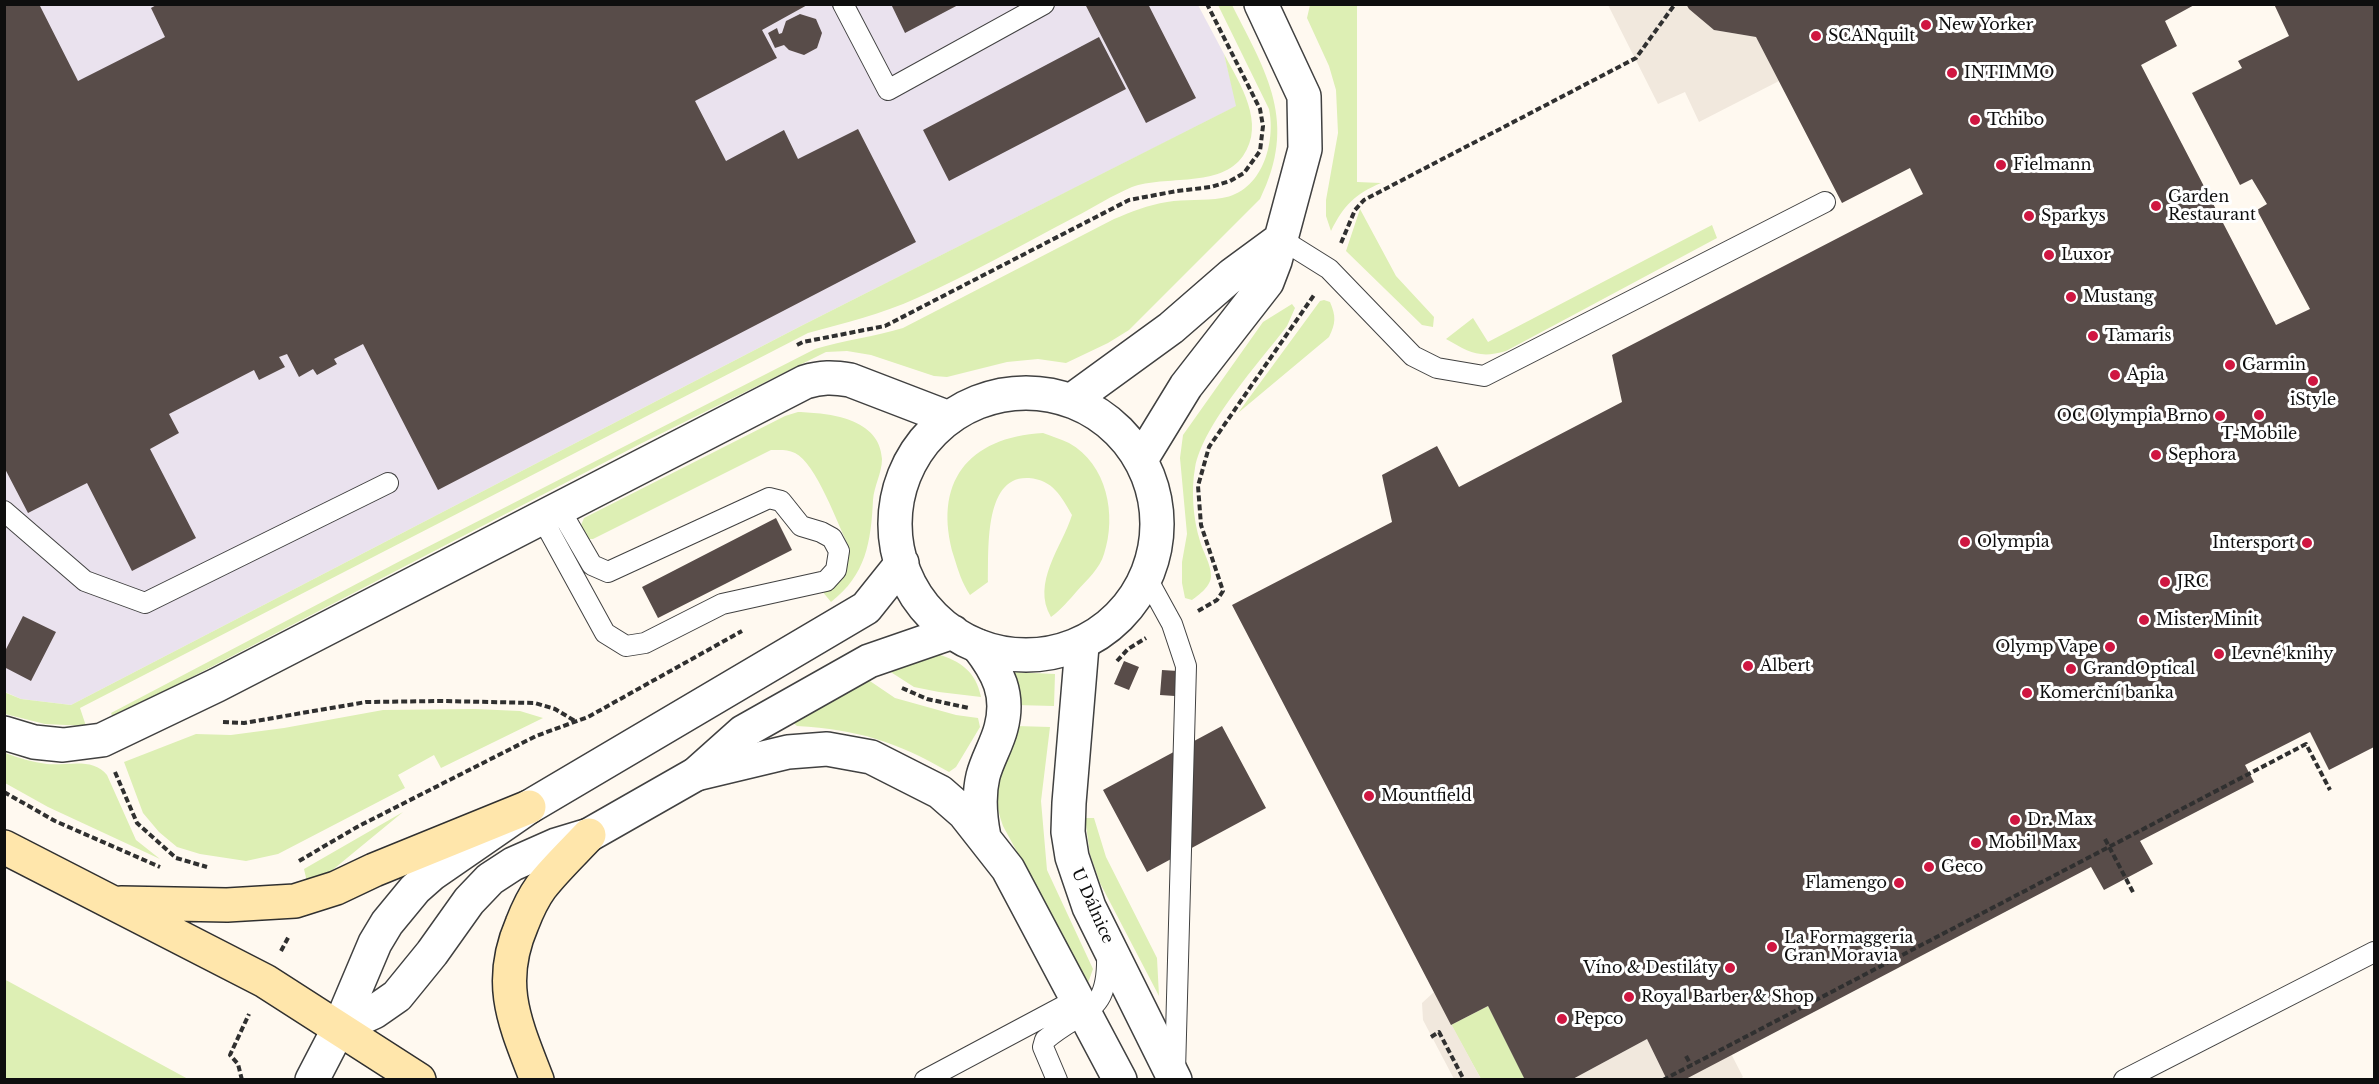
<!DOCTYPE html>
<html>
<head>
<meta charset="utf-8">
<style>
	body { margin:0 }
	#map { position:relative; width:2379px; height:1084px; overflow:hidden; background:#fff9f0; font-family:"Libre Baskerville",serif }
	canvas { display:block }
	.frame { position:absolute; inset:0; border:6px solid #0e0e0e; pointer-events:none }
</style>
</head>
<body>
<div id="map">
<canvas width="2379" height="1084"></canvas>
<div class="frame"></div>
</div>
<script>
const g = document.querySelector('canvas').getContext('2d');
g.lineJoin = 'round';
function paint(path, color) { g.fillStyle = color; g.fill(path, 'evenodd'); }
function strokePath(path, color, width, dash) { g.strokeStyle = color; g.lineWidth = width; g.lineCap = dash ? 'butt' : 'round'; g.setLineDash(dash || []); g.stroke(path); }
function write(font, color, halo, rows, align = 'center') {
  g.font = font + ' "Libre Baskerville",serif'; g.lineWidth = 6; g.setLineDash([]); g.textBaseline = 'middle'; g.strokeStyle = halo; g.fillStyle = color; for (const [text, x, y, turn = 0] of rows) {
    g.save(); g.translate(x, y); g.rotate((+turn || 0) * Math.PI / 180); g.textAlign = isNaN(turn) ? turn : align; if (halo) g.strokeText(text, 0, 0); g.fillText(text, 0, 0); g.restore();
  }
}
paint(new Path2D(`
	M4 5H1198L1224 54 1237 106 799 327 71 705 21 699 5 692Z`), '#eae2ee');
paint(new Path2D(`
	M1218 5H1232C1267 74 1298 122 1260 199L1129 330 1108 343 1066 363 1038 359 1007 362 947 377 934 376 871 355 847 351 826 352 640 444 113 718 111 713 402 560 815 349C844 340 874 337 903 328L1114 219C1131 212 1148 205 1167 202 1185 199 1204 201 1222 198 1262 192 1276 143 1269 109Z
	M1310 5H1357V182L1381 183C1355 194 1344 205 1331 231L1326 216V200L1338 133 1336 90 1329 66 1307 18Z
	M1224 54C1240 84 1266 123 1243 156 1221 188 1165 175 1132 187 1113 195 1094 207 1075 217 1023 244 971 274 917 298 882 314 845 323 808 333L80 708 86 726 45 724 5 714 4 692 21 699 71 705 799 327 1236 106Z
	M1360 209 1396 276 1434 317 1433 327 1422 325 1346 251Z
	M1712 225 1717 238 1506 351C1479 359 1469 352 1446 339L1473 318 1488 342Z
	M1324 300 1330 302C1336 316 1336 323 1329 337L1238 413 1320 301Z
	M1292 304 1295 308 1287 326C1259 363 1203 424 1195 468 1191 490 1193 519 1200 541 1203 552 1211 564 1211 576 1211 586 1199 595 1192 600L1185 598 1182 583V562L1187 534 1180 458 1183 435 1263 322Z
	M798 412C829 413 880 418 882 459 882 473 874 486 873 500 871 542 866 575 831 602L822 591C841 577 849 573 849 547 838 525 816 463 795 453 787 449 779 450 771 450L593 539H587L579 530 584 518 785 416Z
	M1043 433C1051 436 1061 439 1069 443 1107 464 1117 515 1104 554 1100 568 1087 580 1077 591 1069 600 1061 610 1051 617 1031 583 1062 547 1072 515 1061 496 1053 480 1029 478 983 475 989 552 988 582L970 595C962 583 958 570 954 557 932 483 968 437 1043 433Z
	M937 654C960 661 976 671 981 697L939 692 914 687 886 669Z
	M1012 672 1055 674 1054 706 1015 705Z
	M864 677 895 698 956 715 978 718 980 727 956 767 949 772C895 741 859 730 797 726L791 721Z
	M475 709 520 711 543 718 441 768 434 755 398 775 405 788 278 854 246 861 200 854 177 847 159 832 143 813 124 762 196 734 231 735 284 728 383 710Z
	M1016 726 1050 727 1041 801 1047 870 1093 969 1088 983 1003 826C988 783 1001 765 1016 726Z
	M5 753C18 758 33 762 47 764 67 766 93 757 107 775L136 840 160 859 48 807 5 783Z
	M403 812 330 872 307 882 304 869Z
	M1085 818H1094L1106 857 1157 958 1159 996 1100 883 1090 854Z
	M4 979 188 1079H5Z
	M1488 1006 1525 1079H1481L1451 1025Z`), '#ddefb4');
paint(new Path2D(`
	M1608 5H1686L1714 30 1756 37 1779 81 1699 122 1685 92 1658 104Z
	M1434 992 1481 1079H1454L1423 1020 1422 1003Z
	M1723 1038 1743 1077 1739 1080H1571L1647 1039 1662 1069Z`), '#f1e8dd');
paint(new Path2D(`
	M4 4H39L78 81 165 37 151 8 158 4H809L762 30 777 58 695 101 726 161 784 130 798 159 858 129 916 242 438 490 363 344 334 359 337 364 317 375 313 369 299 377 287 354 279 357 285 367 259 380 254 370 169 414 179 433 150 449 196 538 132 571 87 483 28 513 4 467Z
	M891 4H960L905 33Z
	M1085 4H1148L1196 98 1146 123Z
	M1686 4H2196L2165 21 2177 46 2141 65 2276 325 2310 309 2257 210 2267 204 2252 179 2240 185 2192 93 2242 68 2238 61 2289 36 2274 4H2374V747L2329 770 2310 732 2245 765 2254 782 2140 841 2153 864 2104 890 2091 867 1684 1080H1667L1647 1039 1571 1080H1525L1488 1006 1451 1025 1232 605 1392 522 1382 475 1437 446 1459 487 1622 402 1612 355 1923 194 1910 168 1842 203 1756 37 1714 30 1689 9Z
	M800 14 816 19 822 33 817 48 804 55 789 50 784 45 775 48 768 33 777 28 779 34 782 33 786 21Z
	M1099 37 1126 89 949 181 923 130Z
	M776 518 792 550 658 618 642 587Z
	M23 616 56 632 31 681 4 667V653Z
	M1124 661 1139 667 1129 690 1114 684Z
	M1162 670 1178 671 1175 696 1160 695Z
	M1222 726 1266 808 1147 872 1103 790Z`), '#584c49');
const service = new Path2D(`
	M843 4 888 90 1044 4
	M1281 239 1329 269 1413 356 1437 368 1484 376 1825 202
	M4 511 85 581 145 603 388 483
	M542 518 605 633 626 646 645 643 722 604 826 581 836 570 839 551 832 538 821 532 801 526 781 501 769 498 608 572 592 565 559 508
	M1144 573 1172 624 1186 666 1175 1071
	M925 1080 1077 999
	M1057 1080 1043 1047 1045 1040C1084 1007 1109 1016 1107 953
	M2124 1080 2374 952`);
const minor = new Path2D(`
	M1072 400 1171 328 1232 275 1281 239
	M1142 458 1186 386 1267 282 1275 261 1305 149 1304 96 1261 4
	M978 646C998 672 1010 694 1001 728 997 744 987 760 983 776 978 797 980 817 984 837
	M1082 646 1069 803 1068 832 1072 857 1089 907 1175 1080
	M696 774 788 752 827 749 871 757 940 792 964 813 1008 869 1120 1080
	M312 1080 339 1028`);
const tertiary = new Path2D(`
	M895 524a131 131 0 1 1 262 0a131 131 0 1 1-262 0Z
	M4 733 34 742 63 745 102 740 217 685 805 382C821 377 833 377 850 380L949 418
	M339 1028 375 943 387 923 415 889 432 874 529 807 866 608 902 563
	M339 1028 374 1012 397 996 432 953 469 901 490 879 513 864 556 845 589 835 696 774 743 732 869 661 953 632`);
const secondary = new Path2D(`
	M4 847 265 981 419 1080
	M121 903 227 905 295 901 336 888 374 870 529 807
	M537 1080C515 1023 496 984 522 924 527 911 533 898 541 887 555 869 573 852 589 835`);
strokePath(service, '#414141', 22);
strokePath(minor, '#414141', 36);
strokePath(tertiary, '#414141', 36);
strokePath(secondary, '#303030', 36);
strokePath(new Path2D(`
	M1341 243 1355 210 1364 200 1636 58 1675 4
	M797 345 803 342 885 326 1129 200 1177 191 1211 187 1230 181 1244 173 1260 151 1263 126 1260 109 1207 4
	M1198 611 1217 600 1223 591 1201 525 1198 486 1209 447 1314 295
	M1117 661 1128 649 1146 638
	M902 688 927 699 969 708
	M223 722 244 723 366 702 443 701 535 703 555 709 575 721
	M115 772 137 823 176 858 207 867
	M4 792 55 821 160 867
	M2105 839 2134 894
	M299 861 357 827 536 736 588 717 742 631
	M281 951 289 936
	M1431 1037 1439 1032 1464 1080
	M1686 1056 1691 1065
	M242 1080 238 1064 230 1055 249 1014
	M1663 1080 2306 744 2330 790`), '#303030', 4, [6, 3]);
strokePath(service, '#fff', 20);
strokePath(minor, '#fff', 33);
strokePath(tertiary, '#fff', 33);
strokePath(secondary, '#ffe6ab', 33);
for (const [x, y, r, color] of [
	[1926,25,6,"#cf1641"],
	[1816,36,6,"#cf1641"],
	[1952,73,6,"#cf1641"],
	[1975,120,6,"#cf1641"],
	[2001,165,6,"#cf1641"],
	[2156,206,6,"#cf1641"],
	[2029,216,6,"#cf1641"],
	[2049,255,6,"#cf1641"],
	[2071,297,6,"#cf1641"],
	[2093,336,6,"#cf1641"],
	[2230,365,6,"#cf1641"],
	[2115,375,6,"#cf1641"],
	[2313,381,6,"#cf1641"],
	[2259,415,6,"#cf1641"],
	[2220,416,6,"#cf1641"],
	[2156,455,6,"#cf1641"],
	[1965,542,6,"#cf1641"],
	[2307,543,6,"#cf1641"],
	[2165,582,6,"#cf1641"],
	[2144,620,6,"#cf1641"],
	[2110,647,6,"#cf1641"],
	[2219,654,6,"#cf1641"],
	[1748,666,6,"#cf1641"],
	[2071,669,6,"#cf1641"],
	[2027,693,6,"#cf1641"],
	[1369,796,6,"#cf1641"],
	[2015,820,6,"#cf1641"],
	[1976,843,6,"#cf1641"],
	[1929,867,6,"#cf1641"],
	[1899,883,6,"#cf1641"],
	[1772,947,6,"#cf1641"],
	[1730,968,6,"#cf1641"],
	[1629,997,6,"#cf1641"],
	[1562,1019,6,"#cf1641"]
]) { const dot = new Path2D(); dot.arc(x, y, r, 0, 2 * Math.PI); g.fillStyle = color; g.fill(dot); strokePath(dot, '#fff', 2); }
write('16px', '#0e0e0e', '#fff', [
	["New Yorker",1938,25],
	["SCANquilt",1828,36],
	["INTIMMO",1964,73],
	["Tchibo",1987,120],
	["Fielmann",2013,165],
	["Garden",2168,197],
	["Restaurant",2168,215],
	["Sparkys",2041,216],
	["Luxor",2061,255],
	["Mustang",2083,297],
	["Tamaris",2105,336],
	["Garmin",2242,365],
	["Apia",2127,375],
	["iStyle",2313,400,"center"],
	["OC Olympia Brno",2208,416,"right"],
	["T-Mobile",2259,434,"center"],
	["Sephora",2168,455],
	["Olympia",1977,542],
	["Intersport",2295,543,"right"],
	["JRC",2177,582],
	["Mister Minit",2156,620],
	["Olymp Vape",2098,647,"right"],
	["Levné knihy",2231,654],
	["Albert",1760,666],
	["GrandOptical",2083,669],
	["Komerční banka",2039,693],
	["Mountfield",1381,796],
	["Dr. Max",2027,820],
	["Mobil Max",1988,843],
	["Geco",1941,867],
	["Flamengo",1887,883,"right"],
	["La Formaggeria",1784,938],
	["Gran Moravia",1784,956],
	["Víno & Destiláty",1718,968,"right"],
	["Royal Barber & Shop",1641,997],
	["Pepco",1574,1019]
], 'left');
write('16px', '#0e0e0e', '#fff', [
	["U Dálnice",1092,906,66]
]);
</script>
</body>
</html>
